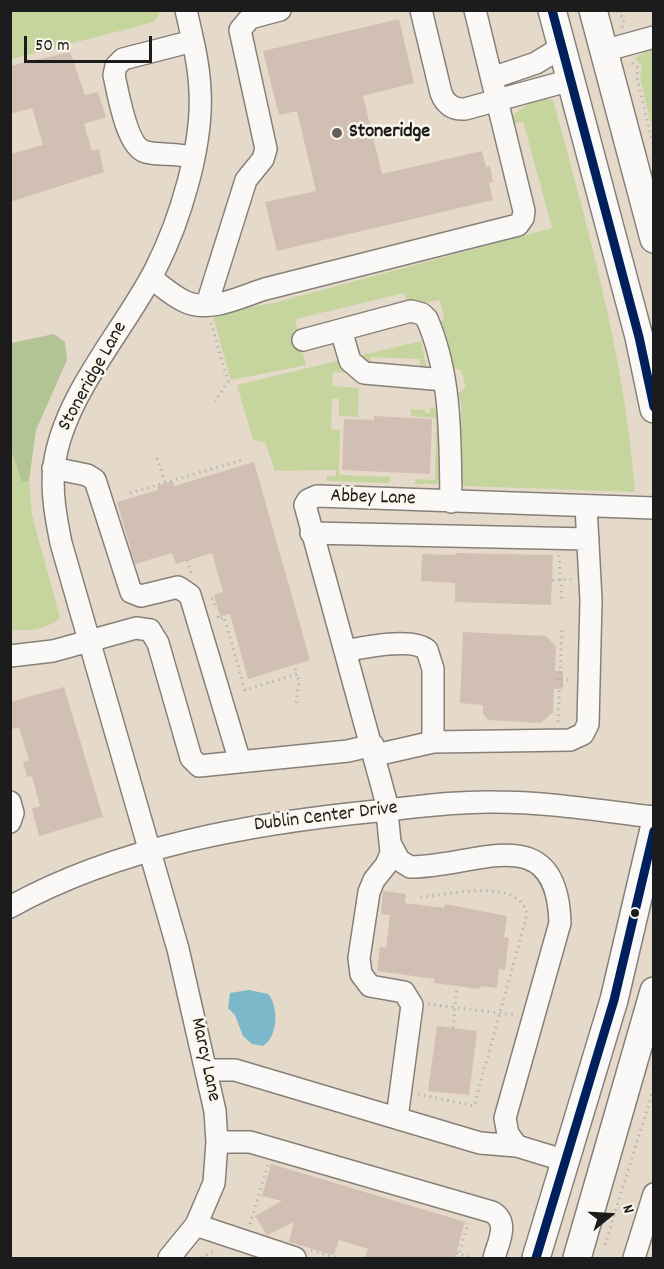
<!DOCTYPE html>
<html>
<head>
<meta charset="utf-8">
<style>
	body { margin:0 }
	#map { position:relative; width:664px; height:1269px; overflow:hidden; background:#e5d9c9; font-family:Dekko,sans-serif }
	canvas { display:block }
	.frame { position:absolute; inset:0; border:12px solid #1c1c1c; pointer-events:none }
	.north { position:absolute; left:580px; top:1185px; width:60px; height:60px; -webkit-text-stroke:4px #fbf7ec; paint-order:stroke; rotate:72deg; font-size:16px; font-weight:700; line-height:24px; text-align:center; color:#1c1c1c }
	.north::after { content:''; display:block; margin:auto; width:21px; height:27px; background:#1c1c1c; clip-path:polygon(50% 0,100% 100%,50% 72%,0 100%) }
	.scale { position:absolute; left:24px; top:36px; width:128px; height:27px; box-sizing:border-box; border:3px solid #1c1c1c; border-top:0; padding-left:8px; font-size:18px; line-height:21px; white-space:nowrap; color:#1c1c1c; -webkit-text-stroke:4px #fbf7ec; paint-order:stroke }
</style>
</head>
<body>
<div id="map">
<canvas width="664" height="1269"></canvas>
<div class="frame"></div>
<div class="north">N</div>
<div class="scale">50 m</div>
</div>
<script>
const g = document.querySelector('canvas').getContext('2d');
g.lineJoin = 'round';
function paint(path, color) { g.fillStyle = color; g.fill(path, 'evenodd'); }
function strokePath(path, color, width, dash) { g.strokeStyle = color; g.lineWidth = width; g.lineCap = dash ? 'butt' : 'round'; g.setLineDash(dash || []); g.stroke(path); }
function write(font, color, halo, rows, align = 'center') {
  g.font = font + ' Dekko,sans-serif'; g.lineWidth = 5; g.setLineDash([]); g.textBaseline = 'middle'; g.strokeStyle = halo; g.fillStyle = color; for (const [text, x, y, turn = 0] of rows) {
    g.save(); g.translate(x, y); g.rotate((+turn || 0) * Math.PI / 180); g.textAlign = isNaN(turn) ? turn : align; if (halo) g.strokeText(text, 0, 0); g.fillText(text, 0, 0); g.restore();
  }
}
paint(new Path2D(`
	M11 10H158L159 15 154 22 11 59Z
	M653 47V132L640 78 642 66 635 58Z
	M543 98 553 100C588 229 625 358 635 492L464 486C456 472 463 420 461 400H457L458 394 466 387 461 370 452 368 439 325 444 317 440 300 408 306 404 293 296 319 299 351 303 353 306 365 231 380 212 313 274 303 552 228 523 121 510 125 511 117 533 100Z
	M421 341 427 371H420V359L371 357 370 367 358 356Z
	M341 360 345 373 333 372 332 386 359 388 358 417 339 416V399H332L331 429 340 430 339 475 390 477 389 483 327 481V476H336V470L275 471 265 442 253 440 237 385Z
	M440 407 439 478 437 484H415V479L435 480 436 418 411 416V409L425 410V413H430V408Z
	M11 450 22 482 29 481 32 515 60 618C46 630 28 631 11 630Z`), '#c6d49d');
paint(new Path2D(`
	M54 334 65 342 67 360 36 430 29 481 22 482 11 450V343Z`), '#b2c494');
paint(new Path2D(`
	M249 990 268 994C279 1006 278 1037 263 1046L252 1044 243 1036 235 1015 228 1008 230 993Z`), '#7bb8ca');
paint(new Path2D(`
	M399 19 414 83 363 96 382 174 482 151 486 167 490 166 493 182 489 183 493 200 277 251 265 202 316 191 297 111 279 115 263 51Z
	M70 52 85 95 98 92 106 117 84 124 92 151 99 149 104 172 10 202V154L43 145 32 108 10 114V66Z
	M374 416 432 419 430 474 342 470 344 419 374 420Z
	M254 462 310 660 248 679 230 614 220 616 214 595 223 592 212 553 176 564 172 553 135 564 117 502 158 490 157 486 173 481 174 486Z
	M456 553 553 555 551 605 455 602V583L421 581 422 554 456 555Z
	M463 632 546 636 556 647 555 671H563V689H554L553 712 541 723 488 720 483 714V705L460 703Z
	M64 687 103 817 39 836 32 809 40 806 32 776 27 777 23 762 29 760 19 727 10 730V702Z
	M383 891 406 894 405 903 444 908 445 904 507 916 504 937 509 938 505 970 499 969 497 988 480 986 479 989 434 983 435 979 377 971 380 947 386 948 390 915 381 914Z
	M437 1026 477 1031 469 1095 428 1091Z
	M271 1164 465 1222 455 1258H365L368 1249 339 1240 334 1255 289 1242 294 1222 267 1235 255 1216 282 1201 262 1196Z`), '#d2bfb4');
const minor = new Path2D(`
	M421 10 441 93C445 104 453 110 465 109L571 80
	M603 51 654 37
	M492 78 536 63 562 47
	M193 158C177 152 162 156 146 152 127 148 118 93 114 75L116 66 123 59 193 41
	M151 278C162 286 174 297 186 302 211 313 242 296 265 289L518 225 523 218 524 211 475 10
	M207 304 246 180 263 159 266 149 240 30 250 18 280 10
	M341 330 350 361 364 373 444 380
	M303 340 411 311 422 314 427 319C452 377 450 440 451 502
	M53 468 87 475 95 480 131 592 141 596 178 587 190 595 240 762
	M311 533 588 539
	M346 651C364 647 413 637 427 650L433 669V742
	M10 656 53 651 136 628 150 630 158 643 191 758 199 766 348 751 373 745
	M376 755 433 742 570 740 583 734 588 724 591 600 586 506
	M10 802 13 813 10 822
	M391 845 399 860 410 867C474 868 557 816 560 923L505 1118 508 1134 517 1146
	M10 907C120 846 254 823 377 811 416 807 456 801 495 802 548 802 601 811 654 817
	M206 1070H235L480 1143 517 1146 566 1161
	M397 1118 412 1005 404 992 370 986 361 974 359 958 369 892 374 880 386 865 391 853 386 801 305 505 308 500 317 496 654 508
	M217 1142H250L492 1212C510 1222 498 1243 494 1258
	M196 1225 295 1258
	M169 1258 196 1225 214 1183 217 1142 215 1111 178 949 61 543C56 518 51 492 54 466 63 396 123 332 155 270 180 221 203 146 200 91 199 63 192 37 186 10
	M634 1258 654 1194`);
const major = new Path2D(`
	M552 10 639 337 654 409
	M593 10 654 239
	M536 1258 614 1000 654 829
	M577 1258 654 991`);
strokePath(minor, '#868079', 24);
strokePath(major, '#868079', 30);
strokePath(new Path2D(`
	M617 11 624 19 622 28
	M632 63 638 68 637 78 653 144
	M211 323 228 381 215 402
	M157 458 165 482
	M130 493 242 460
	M559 555 562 602
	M187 560 191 573
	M552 580 571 579
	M212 598 216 609
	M218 616V619L224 617 245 690 297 674 294 665
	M555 679 571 680
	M296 703 299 683 297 674
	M558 722 562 628
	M428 1004 514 1015
	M453 1028 457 986
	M418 1094 474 1106 527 915C520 876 449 895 420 897
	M250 1224 268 1164
	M605 1245 654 1087
	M311 1250 338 1258
	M456 1253 473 1258
	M201 1258 213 1251
	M458 1258 468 1223`), '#b8b6b3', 3, [1.5, 4.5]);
strokePath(minor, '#fbf9f7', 21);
strokePath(major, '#fbf9f7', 27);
strokePath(new Path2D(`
	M552 10 639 337 654 407
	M536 1258 614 1000 654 831`), '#00205b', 9);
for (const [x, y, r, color] of [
	[337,133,6,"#625e59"],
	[635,913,5,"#1c1c1c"]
]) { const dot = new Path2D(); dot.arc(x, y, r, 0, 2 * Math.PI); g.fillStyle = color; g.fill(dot); strokePath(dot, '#fbf7ec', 2); }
write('bold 20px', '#1c1c1c', '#fbf7ec', [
	["Stoneridge",349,133]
], 'left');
write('20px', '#1c1c1c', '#fbf7ec', [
	["Stoneridge Lane",94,377,-61],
	["Abbey Lane",373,499,2],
	["Dublin Center Drive",326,818,-7],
	["Marcy Lane",204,1060,78]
]);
</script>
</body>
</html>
